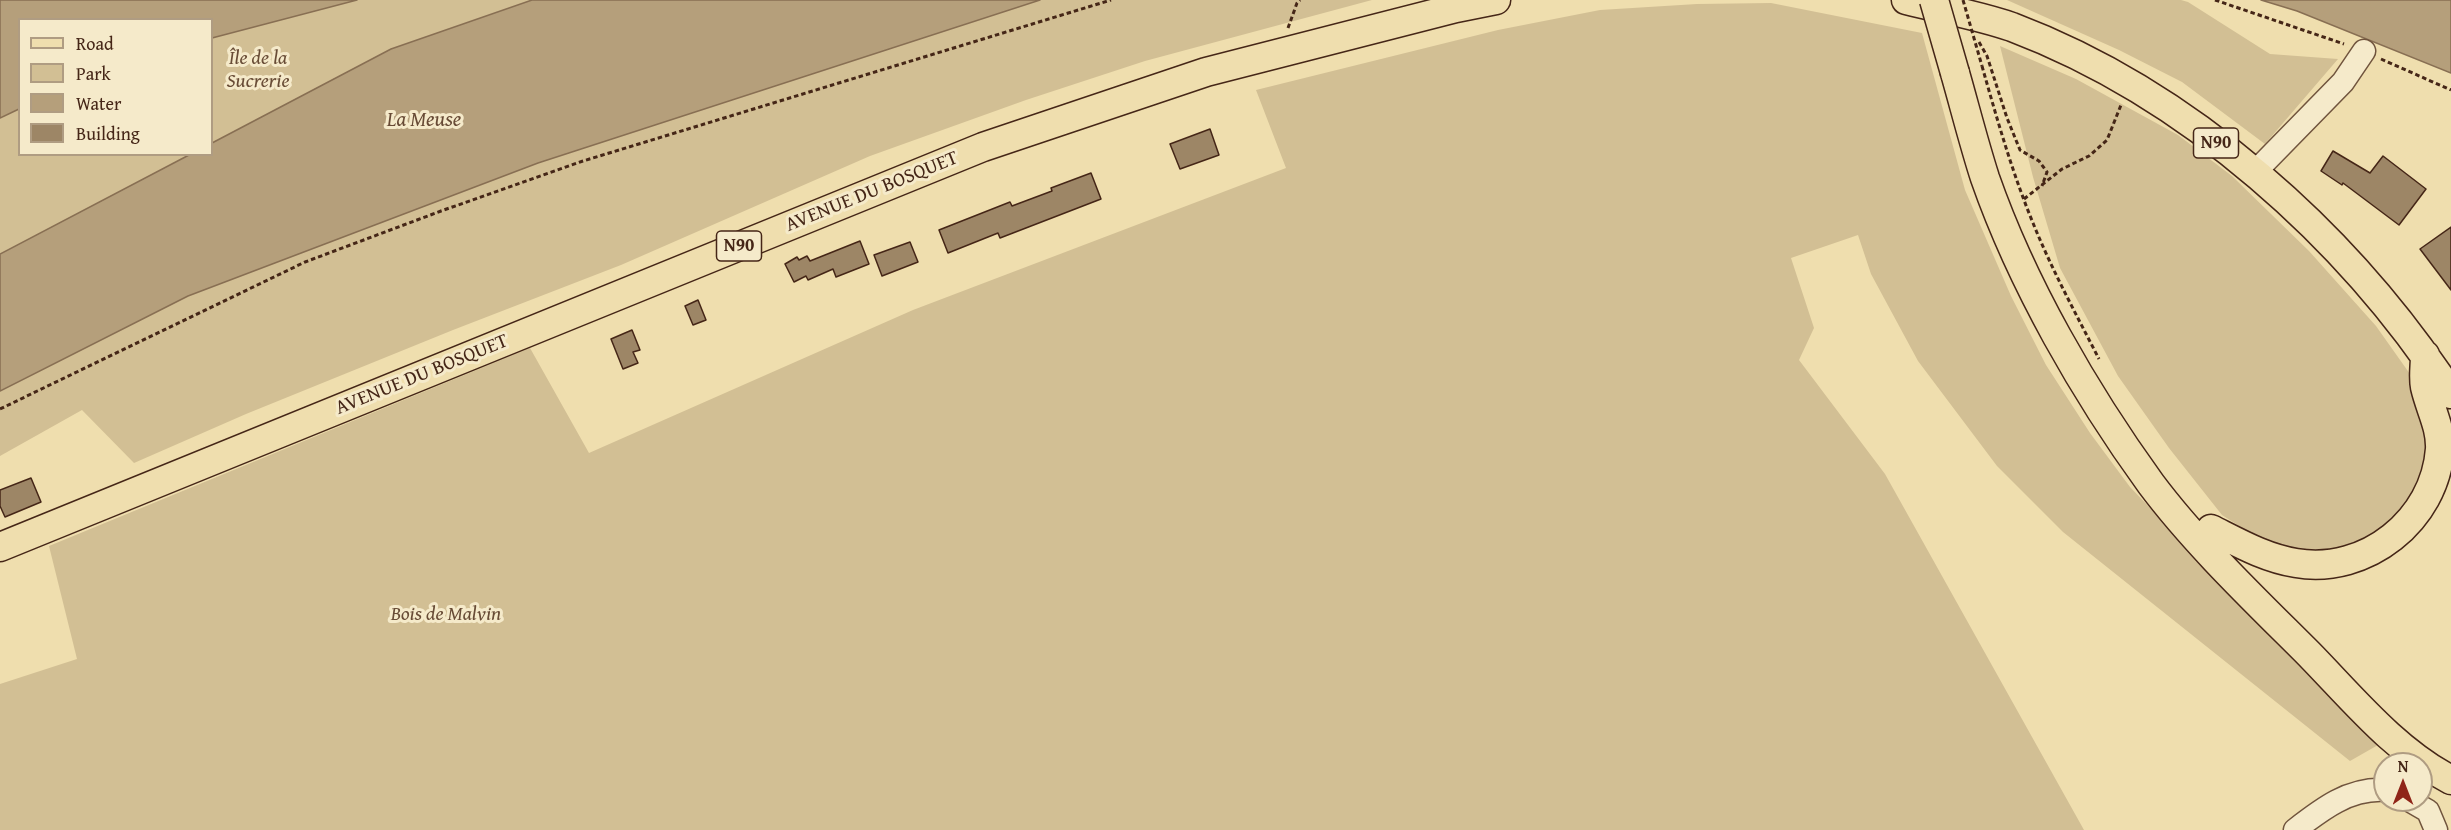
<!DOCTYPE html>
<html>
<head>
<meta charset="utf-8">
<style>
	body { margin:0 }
	#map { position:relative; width:2451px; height:830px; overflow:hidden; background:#efdeae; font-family:"Gentium Book Plus",serif }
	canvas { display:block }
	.legend { position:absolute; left:18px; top:18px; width:195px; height:138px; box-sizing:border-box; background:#f5eaca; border:2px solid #af9c82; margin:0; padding:8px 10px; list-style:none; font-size:18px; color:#452617 }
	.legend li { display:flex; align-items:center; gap:12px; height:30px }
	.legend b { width:30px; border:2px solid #af9c82 }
	.north { position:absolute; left:2373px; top:752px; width:60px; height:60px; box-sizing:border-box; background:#f5eaca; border:2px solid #af9c82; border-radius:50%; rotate:0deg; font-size:16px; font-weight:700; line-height:24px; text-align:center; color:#452617 }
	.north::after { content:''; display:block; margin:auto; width:21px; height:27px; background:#8f2418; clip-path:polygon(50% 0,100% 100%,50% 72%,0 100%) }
</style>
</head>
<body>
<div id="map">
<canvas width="2451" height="830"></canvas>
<ul class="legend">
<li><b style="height:8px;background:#efdeae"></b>Road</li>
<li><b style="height:16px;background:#d2bf94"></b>Park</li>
<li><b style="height:16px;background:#b59f7b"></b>Water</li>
<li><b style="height:16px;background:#9d8666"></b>Building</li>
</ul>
<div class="north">N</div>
</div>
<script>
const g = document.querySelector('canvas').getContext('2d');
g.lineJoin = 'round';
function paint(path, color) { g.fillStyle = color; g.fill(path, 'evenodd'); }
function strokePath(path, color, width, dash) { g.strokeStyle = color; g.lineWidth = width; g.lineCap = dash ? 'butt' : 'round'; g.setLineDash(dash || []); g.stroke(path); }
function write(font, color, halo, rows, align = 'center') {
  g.font = font + ' "Gentium Book Plus",serif'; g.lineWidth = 6; g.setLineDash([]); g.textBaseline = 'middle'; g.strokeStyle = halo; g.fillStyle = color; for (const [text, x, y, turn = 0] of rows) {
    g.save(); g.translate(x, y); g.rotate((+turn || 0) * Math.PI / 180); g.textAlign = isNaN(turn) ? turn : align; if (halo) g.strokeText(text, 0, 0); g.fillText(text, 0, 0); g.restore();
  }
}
paint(new Path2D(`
	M357 0H532L391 49 212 143V38Z
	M1036 0H1372L1145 61 1026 100 870 156 621 265 453 330 246 414 134 463 82 410 0 456V391L188 296 538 163Z
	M2007 0H2181L2188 2 2270 54 2338 59 2265 144 2182 82 2119 50Z
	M1771 3 1922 33 1965 190 2011 296 2046 365 2090 433 2130 487 2378 745 2350 761 2063 532 1997 466 1918 361 1871 274 1858 235 1791 258 1814 328 1799 360 1885 474 2084 830H0V684L77 659 49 546 530 348 589 453 913 310 1286 168 1256 90 1498 30 1600 10 1697 4Z
	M2000 46 2076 79 2178 135 2232 176 2309 251 2376 326 2422 391 2429 474 2408 508 2376 539 2342 552 2304 555 2266 543 2222 515 2169 448 2118 376 2060 268 2033 177Z
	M19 109 20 154 189 155 0 254V118Z`), '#d2bf94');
const water = new Path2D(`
	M0 0H357L212 38V20H20L19 109 0 118Z
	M532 0H1040L538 163 188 296 0 391V254L189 155 212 154V143L391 49Z
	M2261 0H2451V73L2297 11Z`);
paint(water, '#b59f7b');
strokePath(water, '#886f53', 1.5);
const building = new Path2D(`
	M1210 129 1219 155 1180 169 1170 144Z
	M2333 151 2370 173 2383 156 2426 189 2399 225 2343 183 2342 185 2321 171Z
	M1091 173 1101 199 1000 238 998 233 948 253 939 230 1010 202 1012 206 1052 191 1051 188Z
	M2451 227V290L2420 249Z
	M860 241 869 264 836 277 833 269 808 280 806 276 794 282 785 264 797 257 799 260 807 256 810 261Z
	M910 242 918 262 882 276 874 255Z
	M698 300 706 320 693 325 685 306Z
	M632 330 640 350 633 352 638 363 623 369 611 339Z
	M31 478 41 502 5 517 0 506V490Z`);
paint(building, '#9d8666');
strokePath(building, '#452617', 1.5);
const minor = new Path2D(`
	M2255 172 2343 82 2364 51
	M2409 800 2428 811 2436 830
	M2295 830C2322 809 2349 788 2385 790`);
const major = new Path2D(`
	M1906 0C1941 9 1978 15 2012 27 2189 94 2348 236 2451 394
	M1955 73C1965 108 1974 144 1985 178 2022 284 2085 393 2151 484 2196 544 2256 601 2309 654 2352 698 2395 751 2451 780
	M2211 529C2239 543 2265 558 2296 563 2366 575 2435 520 2440 449 2441 427 2430 409 2425 387 2423 377 2425 366 2425 355
	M0 547 983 147 1206 72 1456 8 1496 0`);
strokePath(minor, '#70543d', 25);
strokePath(major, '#452617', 31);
strokePath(new Path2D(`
	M2215 0 2344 44
	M1288 28 1297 3 1300 0
	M1979 42 1987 56 2007 118 2020 150 2039 161 2047 172 2042 186
	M2381 59 2451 90
	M1982 66C1997 119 2012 172 2033 223 2052 270 2076 314 2099 359
	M2024 199 2062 169 2089 156 2107 140 2121 105
	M0 409 305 262 441 211 583 161 1111 0`), '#452617', 3, [4.5, 3]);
strokePath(minor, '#f5eaca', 22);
strokePath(major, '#efdeae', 28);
const majorBridge = new Path2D(`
	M1934 0 1955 73`);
strokePath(majorBridge, '#452617', 31, []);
strokePath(new Path2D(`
	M1963 0 1982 66`), '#452617', 3, [4.5, 3]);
strokePath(majorBridge, '#efdeae', 28);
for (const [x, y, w] of [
	[2216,143,45],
	[739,246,45]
]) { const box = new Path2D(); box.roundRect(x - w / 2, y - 15, w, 30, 4.5); g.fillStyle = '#f5eaca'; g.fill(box); strokePath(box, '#452617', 1.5); }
write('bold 18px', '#452617', null, [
	["N90",2216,143],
	["N90",739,246]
]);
write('italic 20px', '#684c36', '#f5eaca', [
	["Île de la",258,59],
	["Sucrerie",258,82],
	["Bois de Malvin",446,615]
]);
write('20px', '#452617', '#f5eaca', [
	["AVENUE DU BOSQUET",872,192,-22],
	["AVENUE DU BOSQUET",422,375,-22]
]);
write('italic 21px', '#674a35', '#f5eaca', [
	["La Meuse",424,121]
]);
</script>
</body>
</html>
